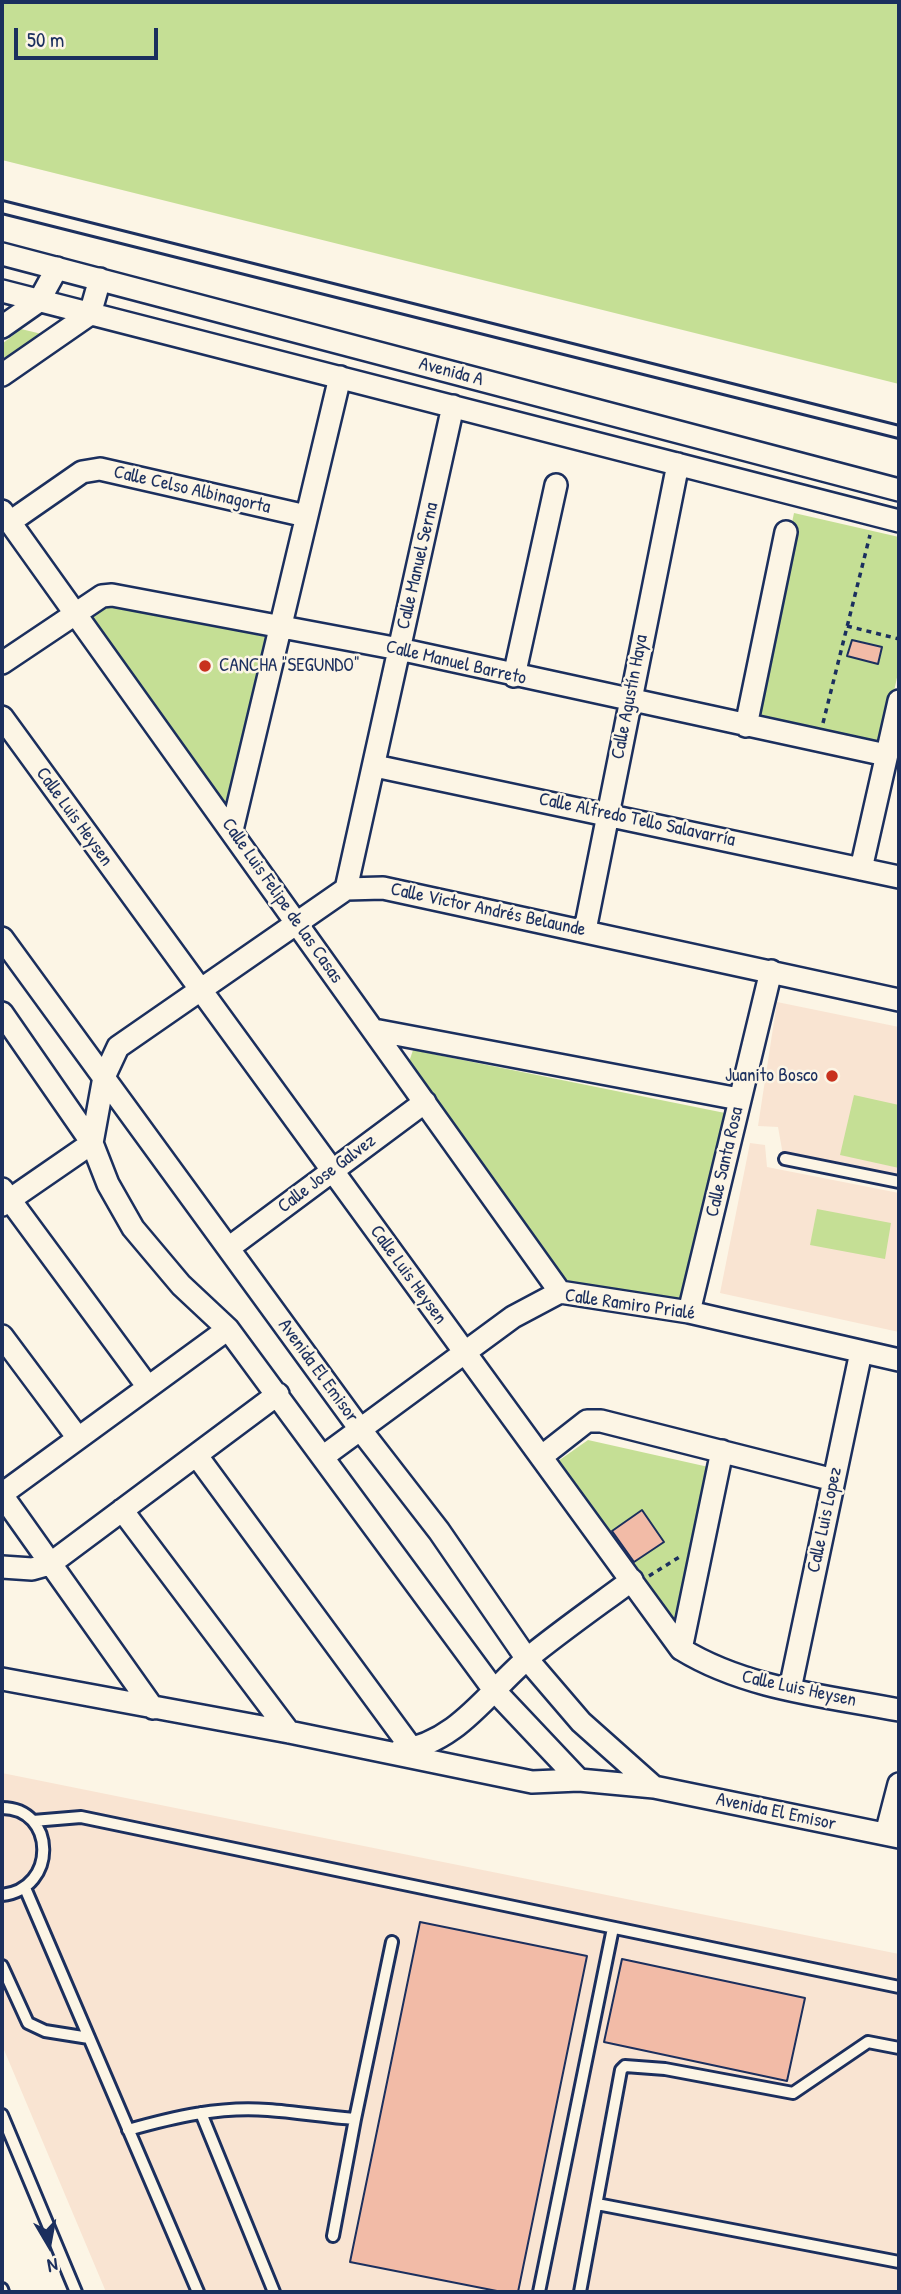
<!DOCTYPE html>
<html>
<head>
<meta charset="utf-8">
<style>
	body { margin:0 }
	#map { position:relative; width:901px; height:2294px; overflow:hidden; background:#fcf5e5; font-family:"Patrick Hand",sans-serif }
	canvas { display:block }
	.frame { position:absolute; inset:0; border:4px solid #1b2f5e; pointer-events:none }
	.north { position:absolute; left:14px; top:2210px; width:70px; height:70px; -webkit-text-stroke:5px #fcf5e5; paint-order:stroke; rotate:170deg; font-size:19px; font-weight:700; line-height:28px; text-align:center; color:#1b2f5e }
	.north::after { content:''; display:block; margin:auto; width:24px; height:32px; background:#1b2f5e; clip-path:polygon(50% 0,100% 100%,50% 72%,0 100%) }
	.scale { position:absolute; left:14px; top:28px; width:144px; height:32px; box-sizing:border-box; border:4px solid #1b2f5e; border-top:0; padding-left:9px; font-size:21px; line-height:24px; white-space:nowrap; color:#1b2f5e; -webkit-text-stroke:5px #fcf5e5; paint-order:stroke }
</style>
</head>
<body>
<div id="map">
<canvas width="901" height="2294"></canvas>
<div class="frame"></div>
<div class="north">N</div>
<div class="scale">50 m</div>
</div>
<script>
const g = document.querySelector('canvas').getContext('2d');
g.lineJoin = 'round';
function paint(path, color) { g.fillStyle = color; g.fill(path, 'evenodd'); }
function strokePath(path, color, width, dash) { g.strokeStyle = color; g.lineWidth = width; g.lineCap = dash ? 'butt' : 'round'; g.setLineDash(dash || []); g.stroke(path); }
function write(font, color, halo, rows, align = 'center') {
  g.font = font + ' "Patrick Hand",sans-serif'; g.lineWidth = 5; g.setLineDash([]); g.textBaseline = 'middle'; g.strokeStyle = halo; g.fillStyle = color; for (const [text, x, y, turn = 0] of rows) {
    g.save(); g.translate(x, y); g.rotate((+turn || 0) * Math.PI / 180); g.textAlign = isNaN(turn) ? turn : align; if (halo) g.strokeText(text, 0, 0); g.fillText(text, 0, 0); g.restore();
  }
}
paint(new Path2D(`
	M777 1002 899 1027V1177L783 1155 778 1127 758 1126Z
	M750 1143 765 1145 767 1167 899 1193V1332L720 1293Z
	M2 1773 899 1954V2292H106L2 2045Z`), '#f9e4d2');
paint(new Path2D(`
	M2 2H899V384L2 160Z
	M21 329 46 335 2 368V344Z
	M794 513 899 537V668L882 748 751 721Z
	M112 604 271 638 227 816 84 620Z
	M413 1050 730 1114 689 1300 565 1282 409 1062Z
	M854 1095 899 1105V1168L840 1155Z
	M817 1209 891 1223 885 1259 810 1245Z
	M588 1440 713 1468 680 1624 673 1627 554 1464Z`), '#c5df95');
const building = new Path2D(`
	M852 640 882 647 878 664 847 656Z
	M642 1510 664 1542 634 1562 612 1531Z
	M420 1922 587 1956 518 2292H502L350 2262Z
	M622 1959 805 1998 787 2081 604 2042Z`);
paint(building, '#f2bba7');
strokePath(building, '#1b2f5e', 2);
const service = new Path2D(`
	M2 207 899 432
	M785 1159 899 1182
	M2 1808C56 1808 58 1889 2 1895
	M33 1821 81 1817 899 1987
	M25 1888 198 2292
	M2 1966 28 2023 45 2031 89 2038
	M201 2113 274 2292
	M2 2115 76 2292
	M128 2130C174 2117 221 2106 268 2110 297 2112 326 2117 355 2119L392 1942
	M597 2204 899 2262
	M333 2236 355 2119
	M2 2289 3 2292
	M539 2292 613 1928
	M580 2292 621 2070 625 2066 665 2069 793 2093 868 2042 899 2048`);
const minor = new Path2D(`
	M2 254 899 490
	M2 291 899 521
	M2 327 39 301 57 268
	M2 375 90 314 100 279
	M2 511 560 1292
	M10 522 82 472 100 469 306 516
	M2 663 102 596 112 595 399 649 886 755
	M514 676 556 485
	M2 717 681 1649C746 1689 826 1696 899 1710
	M746 726 786 532
	M375 766 899 877
	M232 830 340 377
	M861 869 899 701
	M346 889 453 406
	M585 930 678 464
	M2 938 360 1429 439 1531 527 1659 581 1722 654 1787
	M2 1013 92 1143 108 1184 133 1228 181 1285 228 1329 494 1690 579 1780
	M374 1030 739 1099
	M2 1189 148 1387
	M2 1205 92 1143 104 1077 118 1047 346 889 383 888 899 1000
	M230 1247 425 1102
	M689 1312 771 971
	M2 1336 78 1438
	M197 1456 412 1749
	M324 1456 513 1317 560 1292 689 1312 899 1360
	M541 1457 587 1421H601L834 1480
	M2 1494 228 1329
	M2 1495 153 1708
	M122 1510 289 1732
	M2 1567 32 1569 50 1564 278 1394
	M681 1649 722 1451
	M2 1679 289 1732 532 1782 579 1780 654 1787 899 1837
	M790 1689 861 1352
	M399 1751C457 1743 487 1693 528 1658 561 1631 597 1606 632 1580
	M886 1834 899 1784`);
strokePath(service, '#1b2f5e', 16);
strokePath(minor, '#1b2f5e', 26);
strokePath(new Path2D(`
	M847 626 899 639
	M823 723 870 535
	M649 1576 681 1556`), '#1b2f5e', 3.5, [5, 5]);
strokePath(service, '#fcf5e5', 10);
strokePath(minor, '#fcf5e5', 21);
for (const [x, y, r, color] of [
	[205,666,7,"#c8321e"],
	[832,1076,7,"#c8321e"]
]) { const dot = new Path2D(); dot.arc(x, y, r, 0, 2 * Math.PI); g.fillStyle = color; g.fill(dot); strokePath(dot, '#fcf5e5', 2.5); }
write('19px', '#1b2f5e', '#fcf5e5', [
	["Avenida A",451,372,15],
	["Calle Celso Albinagorta",192,490,13],
	["Calle Manuel Serna",418,566,-77],
	["Calle Manuel Barreto",456,663,13],
	["Calle Agustín Haya",630,697,-79],
	["Calle Luis Heysen",74,817,54],
	["Calle Alfredo Tello Salavarría",637,820,12],
	["Calle Luis Felipe de las Casas",282,901,55],
	["Calle Victor Andrés Belaunde",488,910,12],
	["Calle Santa Rosa",725,1162,-77],
	["Calle Jose Galvez",327,1174,-37],
	["Calle Luis Heysen",408,1275,54],
	["Calle Ramiro Prialé",630,1305,8],
	["Avenida El Emisor",318,1371,54],
	["Calle Luis Lopez",825,1520,-78],
	["Calle Luis Heysen",799,1689,12],
	["Avenida El Emisor",776,1812,12]
]);
write('19px', '#1b2f5e', '#fcf5e5', [
	["CANCHA \"SEGUNDO\"",219,666],
	["Juanito Bosco",818,1076,"right"]
], 'left');
</script>
</body>
</html>
